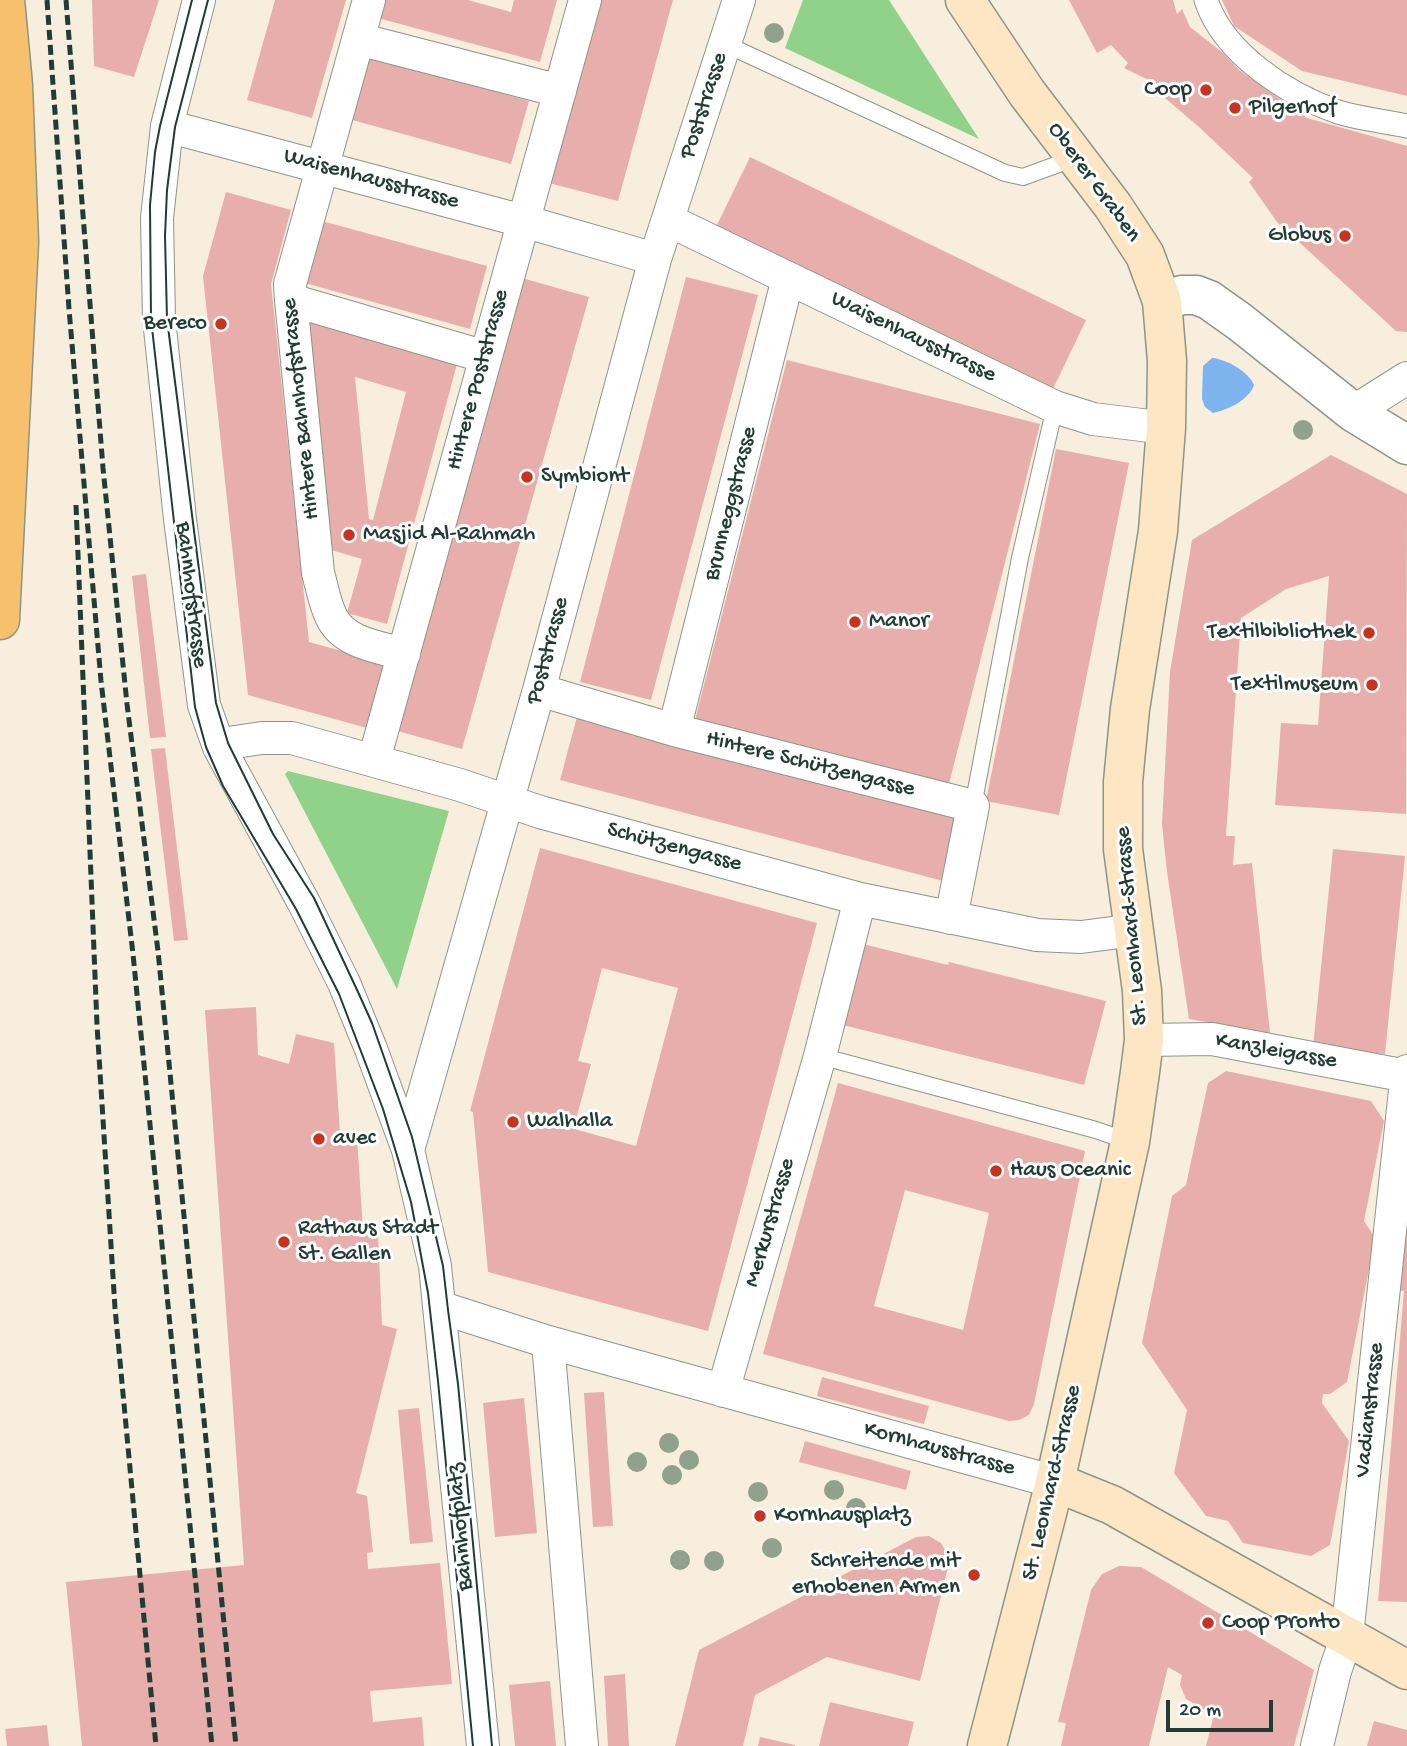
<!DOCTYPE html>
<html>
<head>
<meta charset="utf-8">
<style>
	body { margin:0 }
	#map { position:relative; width:1407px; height:1746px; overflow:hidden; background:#f7eede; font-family:"Gochi Hand",sans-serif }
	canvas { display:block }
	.scale { position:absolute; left:1166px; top:1700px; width:107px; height:32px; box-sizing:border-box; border:4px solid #1f3d34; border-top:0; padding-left:9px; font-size:21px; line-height:24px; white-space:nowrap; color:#1f3d34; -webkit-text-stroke:5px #fff; paint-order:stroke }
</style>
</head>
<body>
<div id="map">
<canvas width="1407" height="1746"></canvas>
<div class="scale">20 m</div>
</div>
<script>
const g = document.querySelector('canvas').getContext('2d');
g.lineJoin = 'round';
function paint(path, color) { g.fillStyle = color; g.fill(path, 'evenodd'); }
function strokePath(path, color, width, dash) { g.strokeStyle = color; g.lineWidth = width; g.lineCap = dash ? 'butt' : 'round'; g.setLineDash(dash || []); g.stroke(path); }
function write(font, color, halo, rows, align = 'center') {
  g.font = font + ' "Gochi Hand",sans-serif'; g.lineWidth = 6; g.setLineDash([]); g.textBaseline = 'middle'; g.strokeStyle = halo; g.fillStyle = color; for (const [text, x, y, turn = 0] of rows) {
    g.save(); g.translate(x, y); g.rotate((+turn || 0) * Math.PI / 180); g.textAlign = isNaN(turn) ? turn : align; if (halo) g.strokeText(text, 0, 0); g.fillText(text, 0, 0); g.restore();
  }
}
paint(new Path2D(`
	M803 0H889L979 139 785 48Z
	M288 771 449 811 397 989 285 774Z`), '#91d28a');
paint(new Path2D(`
	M1212 358C1226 359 1248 371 1254 385 1250 399 1228 410 1213 413L1205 407 1202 399 1203 366Z`), '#7eb4ed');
paint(new Path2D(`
	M92 0H159L134 77 94 66Z
	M275 0H346L312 118 247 100Z
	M383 0H468L511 12 514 0H557L540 62 378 18Z
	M599 0H673L618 201 549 183Z
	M1069 0H1173L1177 14 1182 9 1190 27 1223 53 1239 70 1307 118 1407 146V332L1396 331 1277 222 1249 182 1253 178 1199 127 1165 98 1171 91 1124 68 1128 63 1111 45 1097 53Z
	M1222 0H1407V96L1302 71 1234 26Z
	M367 56 529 101 511 164 349 119Z
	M750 157 1086 320 1053 389 716 227Z
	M226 192 291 210 271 284 309 642 385 663 367 728 248 695 203 276Z
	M322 221 487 266 470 329 305 283Z
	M686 277 758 295 651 700 580 682Z
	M522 278 589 297 462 749 394 730Z
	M308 322 457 364 387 624 347 613 362 559 331 550ZM355 377 406 392 373 520 369 519Z
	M787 360 1040 424 948 788 694 724Z
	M1056 449 1129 463 1059 815 986 801Z
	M1331 455 1407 494 1406 814 1275 805 1281 723 1318 725 1329 576 1286 589 1241 618 1226 836H1235L1233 865 1252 863 1270 1033 1189 1019 1167 872 1162 824 1170 672 1192 540Z
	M146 574 166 737 150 738 132 576Z
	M578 713 965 815 947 882 560 780Z
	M165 748 188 940 174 941 151 749Z
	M540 848 817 923 708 1331 488 1272 473 1112 470 1111ZM602 968 678 988 636 1146 567 1127 569 1121 575 1123 591 1064 578 1061Z
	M1333 849 1405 856 1385 1054 1313 1047Z
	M863 944 948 965 949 962 1106 1001 1084 1085 843 1025Z
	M256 1007 258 1055 289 1064 296 1034 334 1043 340 1133 357 1136 363 1231 378 1234 382 1325 397 1329 356 1493 367 1496 373 1552 367 1553 368 1569 440 1563 452 1684 370 1691 373 1722 422 1717 424 1746H82L66 1582 244 1565 205 1010Z
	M1226 1071 1371 1101 1384 1121 1364 1221 1375 1238 1347 1382 1330 1394H1323L1322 1403 1349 1441 1330 1545 1311 1556 1243 1543 1228 1521 1206 1516 1174 1473 1187 1410 1142 1343 1172 1196 1186 1185 1208 1083Z
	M838 1083 1085 1151 1034 1404 1029 1415 1019 1420 1009 1421 763 1354ZM905 1190 989 1213 963 1330 874 1306Z
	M1407 1217V1602L1378 1601 1404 1291H1397Z
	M822 1377 929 1406 924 1424 817 1396Z
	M604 1392 613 1526 593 1527 584 1393Z
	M524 1398 537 1533 495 1537 483 1403Z
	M419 1408 433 1542 410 1544 398 1410Z
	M805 1441 911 1471 906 1490 799 1462Z
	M929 1536 941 1543 948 1555V1567L920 1681 827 1657 755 1695 743 1746H675L699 1650 916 1537Z
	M1119 1566 1141 1567 1314 1670 1294 1746H1206L1214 1715 1186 1699 1180 1685 1182 1675 1168 1667 1149 1746H1061L1066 1723 1058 1722 1091 1590 1102 1574Z
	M625 1674 629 1746H608L604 1676Z
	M550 1681 556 1746H515L509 1685Z
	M830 1702 914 1722 908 1746H819Z
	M1374 1721 1407 1730V1746H1367Z
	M47 1725 49 1746H7L5 1729Z
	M760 1737 795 1745V1746H758Z`), '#e8aeab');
const service = new Path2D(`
	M725 44 1005 173 1023 177 1075 158
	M973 806 1020 558 1055 407
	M820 1056 1096 1130 1130 1142`);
const pedestrian = new Path2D(`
	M1206 0C1224 54 1287 94 1338 112 1360 119 1385 121 1407 126`);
const minor = new Path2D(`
	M199 0 167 126 157 218 159 319 180 519 204 705 219 747 305 905 344 983 371 1049 408 1150 435 1266 483 1746
	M369 0 290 284 291 300 318 573C322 587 325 604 331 616 343 643 378 647 404 654
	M358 39 560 91
	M167 126 523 221 655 259
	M668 220 1055 407 1093 419 1166 428
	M291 300 486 357
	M1353 412 1407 378
	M539 690 674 730 973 806 951 918
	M674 730 788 278
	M219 747 228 743 262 738H292L460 785 540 812 860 899 1037 935 1081 937 1135 930
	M374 760 585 0
	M1144 1040 1212 1039 1407 1076
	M408 1150 539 690 655 259 739 0
	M439 1307 548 1342 1055 1482
	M548 1342 582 1746
	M723 1391 820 1056 860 899
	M1317 1746 1335 1671 1347 1636 1407 1071`);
const tertiary = new Path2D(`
	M1162 301 1182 295H1196L1209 300 1240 322 1353 412 1407 445`);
const secondary = new Path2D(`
	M965 0 1027 93 1113 206 1145 255 1162 301 1167 361 1166 428 1158 531 1130 709 1123 782V849L1142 991 1144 1040 1140 1072 1130 1142 1055 1482 987 1746
	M1055 1482 1112 1505 1407 1670`);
const primary = new Path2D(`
	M0 620 19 242 13 85 5 0`);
strokePath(service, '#8b9689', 18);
strokePath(pedestrian, '#8b9689', 25);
strokePath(minor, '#8b9689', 34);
strokePath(tertiary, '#8b9689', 41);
strokePath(secondary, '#8b9689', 41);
strokePath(primary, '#8b9689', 41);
strokePath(service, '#fff', 16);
strokePath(pedestrian, '#fff', 23);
strokePath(minor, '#fff', 32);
strokePath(tertiary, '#fff', 38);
strokePath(secondary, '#fce6c4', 38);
strokePath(primary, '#f7c06c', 38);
strokePath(new Path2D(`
	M192 0 160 126 155 152 150 205 151 319 195 707 206 747 223 786 296 909 339 994 383 1109 411 1202 428 1293 438 1381 473 1746
	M208 0 175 127 167 190 165 236 167 319 216 703 228 743 273 834 314 898 358 992 372 1023 412 1137 443 1266 448 1310 458 1384 492 1746`), '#1f3d34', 2);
strokePath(new Path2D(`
	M47 0 69 309 101 681 133 954 212 1746
	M66 0 103 468 127 704 158 951 236 1746
	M76 505 97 1025 115 1308 156 1746`), '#1f3d34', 5, [10, 5]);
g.fillStyle = '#90a18d';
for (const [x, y] of [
	[774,33],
	[1303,430],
	[669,1443],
	[689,1460],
	[637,1462],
	[672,1475],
	[834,1490],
	[758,1492],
	[856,1508],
	[772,1548],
	[680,1560],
	[714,1561]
]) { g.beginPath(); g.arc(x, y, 10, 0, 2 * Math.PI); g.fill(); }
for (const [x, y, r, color] of [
	[1206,90,7,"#c8321e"],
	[1235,108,7,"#c8321e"],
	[1345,236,7,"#c8321e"],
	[221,324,7,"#c8321e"],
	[527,477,7,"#c8321e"],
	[349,535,7,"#c8321e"],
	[855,622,7,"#c8321e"],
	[1369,633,7,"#c8321e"],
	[1372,685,7,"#c8321e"],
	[513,1122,7,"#c8321e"],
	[319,1139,7,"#c8321e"],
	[996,1171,7,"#c8321e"],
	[284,1242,7,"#c8321e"],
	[760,1516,7,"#c8321e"],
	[974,1575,7,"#c8321e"],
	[1208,1623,7,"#c8321e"]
]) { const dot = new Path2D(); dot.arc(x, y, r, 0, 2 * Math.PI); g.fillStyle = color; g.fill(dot); strokePath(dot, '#fff', 2.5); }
write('23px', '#1f3d34', '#fff', [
	["Coop",1192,90,"right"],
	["Pilgerhof",1249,108],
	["Globus",1331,236,"right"],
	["Bereco",207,324,"right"],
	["Symbiont",541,477],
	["Masjid Al-Rahmah",363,535],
	["Manor",869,622],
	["Textilbibliothek",1355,633,"right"],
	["Textilmuseum",1358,685,"right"],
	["Walhalla",527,1122],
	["avec",333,1139],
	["Haus Oceanic",1010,1171],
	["Rathaus Stadt",298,1229],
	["St. Gallen",298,1255],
	["Kornhausplatz",774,1516],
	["Schreitende mit",960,1562,"right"],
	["erhobenen Armen",960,1588,"right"],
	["Coop Pronto",1222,1623]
], 'left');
write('23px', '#1f3d34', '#fff', [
	["Poststrasse",705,106,-72],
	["Waisenhausstrasse",371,180,15],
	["Oberer Graben",1093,183,54],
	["Waisenhausstrasse",913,338,26],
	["Hintere Poststrasse",479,380,-75],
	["Hintere Bahnhofstrasse",302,409,-96],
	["Brunneggstrasse",732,504,-76],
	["Bahnhofstrasse",190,595,83],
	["Poststrasse",549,651,-75],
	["Hintere Schützengasse",810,765,14],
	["Schützengasse",674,848,15],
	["St. Leonhard-Strasse",1133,926,-95],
	["Kanzleigasse",1276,1052,10],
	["Merkurstrasse",771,1223,-74],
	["Vadianstrasse",1371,1410,-84],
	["Kornhausstrasse",939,1450,15],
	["St. Leonhard-Strasse",1053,1483,-77],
	["Bahnhofplatz",462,1527,-95]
]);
</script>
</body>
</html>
